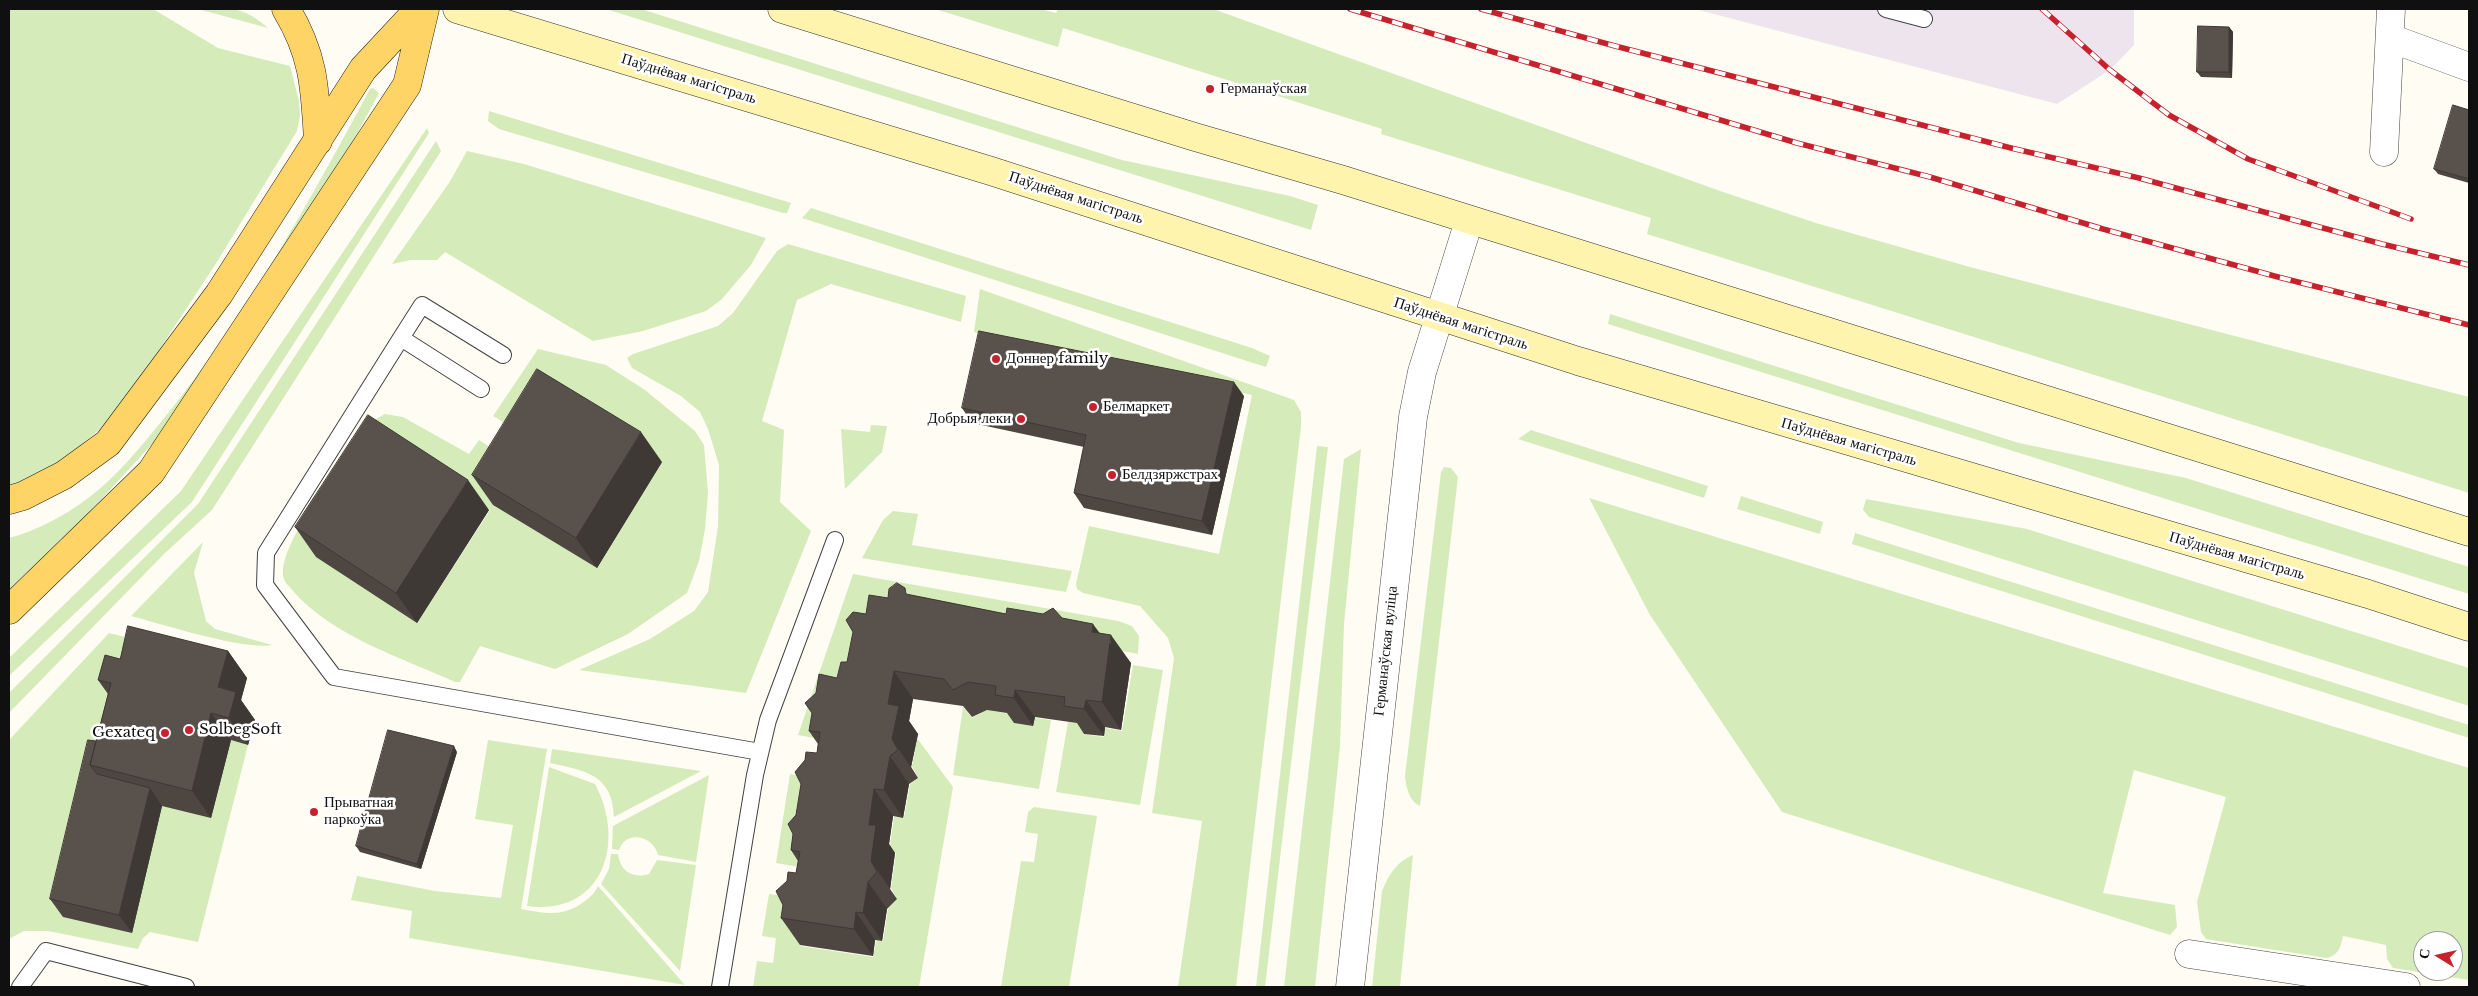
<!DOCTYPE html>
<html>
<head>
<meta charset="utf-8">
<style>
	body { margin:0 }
	#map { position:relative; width:2478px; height:996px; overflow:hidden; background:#fffcf3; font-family:"Libre Baskerville",serif }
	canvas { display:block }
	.frame { position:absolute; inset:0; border:10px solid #101010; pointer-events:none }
	.north { position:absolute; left:2413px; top:931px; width:50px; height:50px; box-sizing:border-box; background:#fff; border:1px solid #9f9f9f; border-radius:50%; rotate:279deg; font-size:14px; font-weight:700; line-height:20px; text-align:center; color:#101010 }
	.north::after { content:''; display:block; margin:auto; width:18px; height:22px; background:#c7212d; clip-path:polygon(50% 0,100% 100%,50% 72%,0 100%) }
</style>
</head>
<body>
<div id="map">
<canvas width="2478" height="996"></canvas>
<div class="frame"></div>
<div class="north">С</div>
</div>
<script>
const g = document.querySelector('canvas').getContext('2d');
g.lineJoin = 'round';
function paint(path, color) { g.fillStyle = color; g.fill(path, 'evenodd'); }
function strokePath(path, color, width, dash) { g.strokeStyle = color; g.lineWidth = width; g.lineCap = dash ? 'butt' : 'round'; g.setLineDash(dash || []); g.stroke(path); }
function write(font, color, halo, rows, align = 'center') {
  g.font = font + ' "Libre Baskerville",serif'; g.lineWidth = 5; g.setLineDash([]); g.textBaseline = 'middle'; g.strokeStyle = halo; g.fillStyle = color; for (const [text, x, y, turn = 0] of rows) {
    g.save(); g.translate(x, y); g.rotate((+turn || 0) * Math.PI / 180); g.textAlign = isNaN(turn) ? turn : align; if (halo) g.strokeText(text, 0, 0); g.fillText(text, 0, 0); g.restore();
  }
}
paint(new Path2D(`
	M1695 9H2134V45L2110 70 2057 104Z`), '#ede4ee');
paint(new Path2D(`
	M9 9H153L218 48 290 66 299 101 300 115 297 131 215 265 115 417 65 458 23 485 9 490Z
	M198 9C231 9 242 5 268 28Z
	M606 9H641L1122 160 1290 196 1318 205 1311 230Z
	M935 9H1040L1056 13 1058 9H1213L1723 192 1816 223 1970 267 2469 397V493L1647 234 1651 218 1381 134 1382 129 1063 28 1058 47Z
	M373 88 379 93 351 145 210 367 154 442 63 541 9 592V538C36 531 64 516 87 499 117 477 141 446 165 417 246 317 309 202 370 89Z
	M489 111 791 203 787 213H783L499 129 488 121Z
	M427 128 429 133 192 502 9 676V658L181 491Z
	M436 141 441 151 212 510 164 554 9 713V693L198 504Z
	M467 151 524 164 766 238 751 265 722 299 706 311 643 331 593 341 445 252 437 260H411L392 264 449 183Z
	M811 208 1252 348 1270 356 1266 367 1247 361 802 218Z
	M788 244 966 296 961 322 831 284 797 300 762 421 784 430 780 502 811 531 746 693 579 670 650 639 694 611 708 592 718 526 719 465 708 429 700 412 681 396 632 368 627 358 633 354 718 326 733 313 777 251Z
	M980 289 1294 400 1301 412V426L1236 987H1178L1202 821 1152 813 1174 658 1168 638 1140 606 1083 593 1077 589 1076 584 1089 526 1219 554 1252 395 974 332Z
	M1610 314 2019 443 2186 478 2469 567V594L1608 324Z
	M538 349 606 365 645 390 695 431 704 445 708 493 705 529 699 561 687 593 628 634 555 669 480 646 460 682H455C402 658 332 636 293 591 290 587 285 583 284 579 278 562 298 530 306 515L417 623 490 510 390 445 370 422 385 414 403 417 469 454 479 440 518 465 493 505 597 568 533 439 493 416Z
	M871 425 887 426 882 452 845 489 841 429 870 432Z
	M1531 430 1708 486 1704 498 1518 439Z
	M1317 446 1328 447 1265 987H1256Z
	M1361 449 1344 624 1340 746 1315 987H1284L1344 459Z
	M1444 467 1451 468 1458 477 1420 806C1409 801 1406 787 1405 776L1441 472Z
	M1741 496 1823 522 1820 534 1737 509Z
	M1589 498 2469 768V980L2393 968 2387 959 2386 945 2343 936C2341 947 2338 956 2326 958L2206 939 2201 932 2197 902 2226 797 2134 770 2103 893 2175 905 2177 927 2170 935 1782 812 1650 615ZM2423 941H2453V971H2423Z
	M1866 499 2027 529 2469 668V706L1869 517 1863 510Z
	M893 511 918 514 912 545 1072 571 1066 592 862 558 883 520Z
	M1855 533 2469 725V738L1852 544Z
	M203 542 194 573 206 621 215 629 272 645C247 651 161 624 131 616Z
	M853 574 1118 621 1132 626 1139 636 1138 654 1026 632 829 741 798 735Z
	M109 633 150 643 131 933 162 806 231 740 248 745 198 942 150 932 143 938 138 949 48 931H24L9 939V740Z
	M1133 665 1163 670 1140 805 1056 792 1068 722 1085 724 1083 734 1104 737 1105 728 1122 731Z
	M963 707 972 718 987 710 1015 715 1014 723 1033 726 1035 718 1051 720 1039 789 953 775Z
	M917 738 953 787 919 987H753L757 961 773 963 776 938 762 936 769 894 807 899 800 946 873 957 876 941H883L888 909 897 899 891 888 896 853 889 852 894 817 904 818 910 784 918 778 912 766Z
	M488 740 547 749 521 909C547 914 564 917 585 901 591 896 595 893 598 886L685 985 409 938 412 911 351 900 357 876 435 891 501 898 513 825 475 819Z
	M552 749 701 771 614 817C612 774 586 771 550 763Z
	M549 767 595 784C626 842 604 916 527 906Z
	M790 774 824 780 811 869 776 863Z
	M709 775 696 862 658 855C654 836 626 829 619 850L612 849 613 826Z
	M1034 807 1097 816 1069 987H1001L1021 861 1034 862 1038 834 1025 832 1028 812Z
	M611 854H618C620 871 632 879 649 874L657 860 696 865 680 971 601 884 609 869Z
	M1413 855 1400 987H1372L1382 891C1388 876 1397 861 1413 855Z`), '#d5ecba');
const service = new Path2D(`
	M1886 9 1924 19
	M401 338 422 305 503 355
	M481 389 401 338 266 553 265 585 334 677 760 752
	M20 987 46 951 186 987
	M720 987 755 775 768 720 835 540`);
const minor = new Path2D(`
	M2390 38 2469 67
	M2384 152 2391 9
	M2189 954 2406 987`);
const tertiary = new Path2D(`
	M1350 987 1413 417 1422 372 1469 221`);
const secondary = new Path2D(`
	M457 9 991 171 1578 361 2368 594 2469 627
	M782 9 1195 137 1343 180 2469 532`);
const primary = new Path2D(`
	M286 9C314 55 315 88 318 141
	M9 500 23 496 64 475 108 443 219 294 363 69 419 9
	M9 610 151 472 407 85 425 9`);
strokePath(service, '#434343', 18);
strokePath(minor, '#434343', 29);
strokePath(tertiary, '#434343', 29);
strokePath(secondary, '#323232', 29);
strokePath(primary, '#212121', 29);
strokePath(service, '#fff', 16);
strokePath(minor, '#fff', 28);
strokePath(tertiary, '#fff', 28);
strokePath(secondary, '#fff4ae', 28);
strokePath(primary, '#fdd465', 28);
const rail = new Path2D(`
	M1350 9 1797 143 1930 177 2103 229 2278 277 2469 325
	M1481 9 1615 46 2011 148 2139 178 2382 244 2469 265
	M2042 9 2110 70 2169 115 2248 159 2411 219`);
strokePath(rail, '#c7212d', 5.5);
strokePath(rail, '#fff', 4, [11]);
paint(new Path2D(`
	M2229 27 2233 32 2232 78 2201 77 2197 72Z
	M2469 110V183L2438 174 2434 169Z
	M1244 396 1212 535 1084 508 1074 493 1084 447 972 423 962 408Z
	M662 462 597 568 493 505 472 475Z
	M489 510 417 623 316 557 295 527Z
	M910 595 1006 614 1062 618 1100 633 1131 663 1121 730 1105 727 1104 736 1084 734 1077 723 1035 717 1033 726 1014 723 1007 713 987 710 972 717 963 706 913 699 909 721 918 734 911 767 918 778 909 784 903 818 893 816 889 844 895 853 890 889 897 899 887 909 882 941 875 940 873 956 800 945 781 918 796 873 798 861 791 850 796 815 817 753 818 744 809 731 837 678 847 662 866 614Z
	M228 651 247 678 241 700 255 720 248 745 231 740 211 818 162 806 132 933 63 917 50 899 96 741 108 694 98 680 120 659Z
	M457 752 421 869 360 852 356 846Z`), '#4d4641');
paint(new Path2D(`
	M2229 27 2233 32 2232 78 2229 72Z
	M1234 382 1244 396 1212 535 1202 521Z
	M641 432 662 462 597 568 576 538Z
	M468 480 489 510 417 623 396 593Z
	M1093 624 1110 647 1111 635 1131 663 1121 730 1102 702 1092 632Z
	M228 651 247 678 241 700 255 720 248 745 229 718 218 687Z
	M894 671 913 699 909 721 918 734 911 767 918 778 892 739 888 704Z
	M1015 690 1035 717 1033 726 1014 698Z
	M1086 700 1105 727 1104 736 1084 709Z
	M211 713 231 740 211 818 192 791Z
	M454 746 457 752 421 869 417 864Z
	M890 756 909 784 903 818 884 790Z
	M150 788 162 806 132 933 119 915Z
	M874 789 893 816 889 844 895 853 890 889 897 899 871 861 869 825Z
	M868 882 887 909 882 941 863 913Z
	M856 912 875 940 873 956 854 929Z`), '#3e3935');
const building = new Path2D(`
	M2198 26 2229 27V72H2197Z
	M2453 105 2469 110V179L2434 169Z
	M979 331 1234 382 1202 521 1074 493 1086 435 962 408Z
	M537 369 641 432 576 538 472 475Z
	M368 415 468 480 396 593 295 527Z
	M897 583 905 588 906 594 1006 614 1007 608 1043 614 1053 608 1062 618 1093 624 1092 632 1111 635 1102 702 1086 700 1084 709 1064 706 1065 697 1015 690 1014 698 995 695 996 686 968 682 953 690 944 679 894 671 888 704 899 706 892 739 898 750 890 756 884 790 874 789 869 825H876L871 861 877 872 868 882 863 913 856 912 854 929 781 918 783 905 776 891 787 881 788 872 796 873 800 852 791 850 793 834 788 824 796 815 801 784 795 772 805 760 806 752 817 753 820 732 809 731 812 713 805 703 816 693 819 674 837 678 841 662H847L853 632 846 620 853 612 866 614 869 595 888 598 889 589Z
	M128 626 228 651 218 687 236 692 229 718 211 713 192 791 90 765 111 683 98 680 105 655 120 659Z
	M388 730 454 746 417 864 356 846Z
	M88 740 96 741 90 765 97 774 150 788 119 915 50 899Z`);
paint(building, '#59514c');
strokePath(building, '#3e3935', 1);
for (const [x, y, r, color] of [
	[1210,89,5,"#c7212d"],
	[996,359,5,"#c7212d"],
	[1093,407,5,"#c7212d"],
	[1021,419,5,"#c7212d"],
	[1112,475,5,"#c7212d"],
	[189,730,5,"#c7212d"],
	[165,733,5,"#c7212d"],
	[314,812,5,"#c7212d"]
]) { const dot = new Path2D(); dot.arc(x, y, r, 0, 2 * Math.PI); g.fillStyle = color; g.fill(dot); strokePath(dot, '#fff', 2); }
write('15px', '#101010', '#fff', [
	["Паўднёвая магістраль",689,79,17],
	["Паўднёвая магістраль",1076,198,18],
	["Паўднёвая магістраль",1461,324,18],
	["Паўднёвая магістраль",1849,442,16],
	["Паўднёвая магістраль",2237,556,16],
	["Германаўская вуліца",1386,651,-84]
]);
write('15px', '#101010', '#fff', [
	["Германаўская",1220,89],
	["Доннер family",1006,359],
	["Белмаркет",1103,407],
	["Добрыя леки",1011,419,"right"],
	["Белдзяржстрах",1122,475],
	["SolbegSoft",199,730],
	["Gexateq",155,733,"right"],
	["Прыватная",324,803],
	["паркоўка",324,820]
], 'left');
</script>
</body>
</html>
